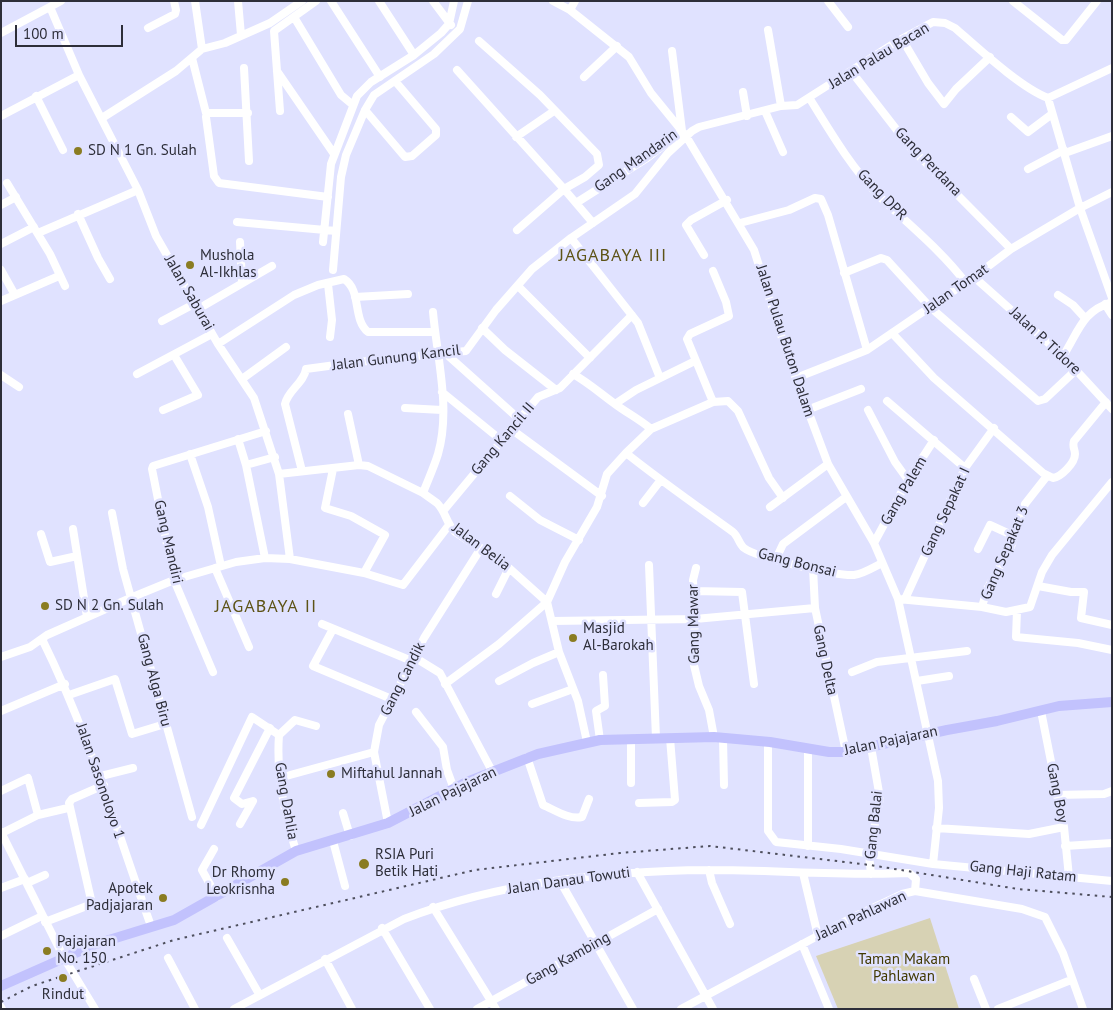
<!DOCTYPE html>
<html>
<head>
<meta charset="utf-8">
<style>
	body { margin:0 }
	#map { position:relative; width:1113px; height:1010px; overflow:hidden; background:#e0e2ff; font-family:"PT Sans",sans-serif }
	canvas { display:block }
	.frame { position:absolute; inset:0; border:2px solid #2d2e39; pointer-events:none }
	.scale { position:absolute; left:15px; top:25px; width:108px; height:22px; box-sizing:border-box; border:2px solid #2d2e39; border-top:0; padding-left:6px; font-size:15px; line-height:18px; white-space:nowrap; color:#2d2e39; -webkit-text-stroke:4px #e0e2ff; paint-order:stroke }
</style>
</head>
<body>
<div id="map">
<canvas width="1113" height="1010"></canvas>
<div class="frame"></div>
<div class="scale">100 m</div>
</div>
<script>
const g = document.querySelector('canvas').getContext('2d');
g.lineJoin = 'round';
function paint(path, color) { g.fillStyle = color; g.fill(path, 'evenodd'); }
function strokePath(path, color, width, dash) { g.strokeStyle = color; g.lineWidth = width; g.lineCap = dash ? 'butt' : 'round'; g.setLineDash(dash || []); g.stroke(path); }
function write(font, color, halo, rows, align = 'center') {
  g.font = font + ' "PT Sans",sans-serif'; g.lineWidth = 5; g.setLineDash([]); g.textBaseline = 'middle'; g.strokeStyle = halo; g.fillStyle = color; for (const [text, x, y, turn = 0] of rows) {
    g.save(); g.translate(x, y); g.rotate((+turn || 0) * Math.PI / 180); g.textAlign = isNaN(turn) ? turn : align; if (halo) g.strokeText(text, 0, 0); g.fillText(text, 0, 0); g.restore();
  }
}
paint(new Path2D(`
	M930 918 959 1009H838L816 956Z`), '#d7d2b4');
strokePath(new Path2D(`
	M195 1 202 49
	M238 1 241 35
	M331 1 380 77
	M379 1 414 55
	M433 1 451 25
	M553 1 570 10 629 57 651 93 686 136 754 250 789 360 828 464 874 543 898 599 938 781 939 808 933 864
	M828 1 848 27
	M1013 1 1062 40H1066L1097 1
	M50 7 79 75 138 190 156 236 218 344 254 398 279 474 290 559
	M570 10 575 1
	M294 17 341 95 353 105
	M148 28 175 14 176 10 174 1
	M768 30 781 106
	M1 33 61 1
	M902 39 928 83 944 104 956 89 990 57
	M479 41 540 95 597 154 599 165 585 177 564 189 593 223
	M192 58 206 113H248
	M244 68 249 161
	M457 70 564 189 517 230
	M277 71 334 154
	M851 71 910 147 1011 249
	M584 77 617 46
	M743 92 747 116
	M36 96 63 150
	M1048 98 1080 208 1112 298
	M810 99C831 133 851 167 879 196 908 224 941 250 966 283
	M365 110 405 157 412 156 436 135V129L395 81
	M280 111 274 31 316 1
	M765 111 783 152
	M1 116 79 75
	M206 117 214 176 219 183 328 197
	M1011 117 1028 132 1052 114
	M102 118 176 71 202 49 225 43 270 23 302 1
	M516 137 554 111
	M1065 153 1112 136
	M1028 169 1064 150
	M7 183 50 254 65 286
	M576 203 647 158 682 131 672 51
	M1 205 16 197
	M78 214 98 258 110 279
	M237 222 336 231
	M740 223 789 210 815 198 821 199 828 215 867 350
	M38 233 138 190
	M571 238 638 323 660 378
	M240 242 242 281
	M323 242 331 164 357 96 371 82 414 55 441 33 449 24 454 1
	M1 244 34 227
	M704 255 686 225 691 220 727 200
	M1 270 15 295
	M333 270 341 177 346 155 365 110 374 95 434 54 460 29 468 1
	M713 271 726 302 729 316 690 334 687 339 713 402
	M844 273 881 258 887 260 930 307 1038 401 1045 399 1076 370
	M974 277 1063 356 1112 409
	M328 284 332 320 330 337
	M518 286 590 358
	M1058 295 1073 305 1084 317
	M355 297 408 294
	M1 301 59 276
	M1105 304 1112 315
	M198 309 272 266
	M162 321 194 304
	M482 328 505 350 556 390
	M892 333 934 378 1043 473 1053 478C1061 477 1075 463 1075 454 1075 449 1072 447 1074 441L1106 402
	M218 344 294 295 318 285 344 279C362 290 352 319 368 332H435
	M444 352 519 419
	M1063 356C1079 331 1082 311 1112 302
	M137 374 212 334
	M573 374C589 383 601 394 615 404 627 413 639 419 651 429
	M1 375 19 387
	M796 378 867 350 974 277 1011 249 1080 208 1112 192
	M242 379 286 347
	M442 392 501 440
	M887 401 965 468
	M615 404 636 390 695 361
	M405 408 442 410
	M163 410 198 395 174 355
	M807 410 861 389
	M868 410 895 462 908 480
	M348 414 359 465
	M511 429 602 496
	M238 439 246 465 265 558
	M626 453C661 481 697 506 733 532 738 536 739 544 744 548 757 558 837 576 854 575 863 574 874 567 882 563
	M190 454 208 507 221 566
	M246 465 275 457
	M333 469 325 508 351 516 385 535 364 573
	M302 471 285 404C288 390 304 383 306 369L358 362 466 351 496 310 532 269 571 238 635 194 668 153 692 131 699 127 781 106 797 105 896 42 933 22 945 23 955 28C978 48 1021 88 1048 98L1112 68
	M279 474 359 465 368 466 423 493 437 503C446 512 446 523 455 532L509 568 547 602 559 652 578 701 587 742
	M423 493C428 480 434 467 438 454 451 409 437 358 433 312
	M510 496 540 520 579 540
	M643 503 660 481
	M770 507 828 464
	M444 510 538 397 560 388 632 315
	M112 513 123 569 192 817
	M73 529 87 617
	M41 534 50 562 77 556
	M874 543 908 480 934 440
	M978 549 990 525 1014 536
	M776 559 783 544 846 497
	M649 565 656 738
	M215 568 249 647
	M696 568 693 580 695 619 693 661 699 686 709 710 714 737
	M813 568 815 608 846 752
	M1038 586 1071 592H1084L1081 618 1112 625
	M694 591 742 592 754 684
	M496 594 509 568
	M898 599 982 607 1006 612 1030 607 1042 572 1052 555 1112 482
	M905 599 965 468 994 428
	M982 607 987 589 1011 547 1025 504 1047 476
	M1017 611 1016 637 1078 643 1112 650
	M552 621 695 619 815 608
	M322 624 412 661
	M333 629 313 666 394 700
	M42 639C88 732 116 828 151 926
	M1 657 30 647 47 635 135 596 174 580 236 562 265 558 290 559 364 573 403 585 449 525
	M414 657 440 673 492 771
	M213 672 174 580 152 469 153 466 266 431
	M852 672 877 662 967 651
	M499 681 533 663 559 652
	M917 681 949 676
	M445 684 499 644 547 602 565 562 597 507 607 474 626 453 651 429 713 402 728 401 738 411 769 478 783 498
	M69 695 115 679 132 734 165 724
	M532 704 573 689
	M1 711 65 684
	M1041 711 1064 827 1069 877
	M416 712 443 747 447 770 454 789
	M723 738 724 785
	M600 740 596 711 605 706 603 675
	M768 742V831L776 842 841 849 933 864 1112 881
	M527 757 543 805C555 810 569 820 582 817L589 799
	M101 776 133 768
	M279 778 374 752
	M631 783V739
	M1 791 28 778 38 815
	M1056 795 1104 794 1112 791
	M639 803 672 802 675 800 670 738
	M343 813 350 836
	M388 823 374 752 379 725 424 638 481 548
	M240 824 253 801 242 804 234 798 270 728
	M201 825 252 717 279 735
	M936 828 1029 834 1064 827
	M1 832 64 958 95 1009
	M2 833 38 815 68 808
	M333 841 345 886
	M808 846V748
	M1065 846 1112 843
	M214 849 202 870 217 897
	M296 851C284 813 276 775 279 735L295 720 316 726
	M709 870 712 883 730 924
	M637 872 713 1009
	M803 873 818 936
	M871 874 869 855 880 798 871 747
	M560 881 633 1009
	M27 883 45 875
	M1 888 25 879
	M433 907 496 1009
	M45 922 92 904 69 803 72 799 104 785
	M382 928 430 1009
	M1 936 42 916
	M227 938 259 994
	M802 944 829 1009
	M168 958 195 1009
	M325 959 352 1009
	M974 979 986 1009
	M1 1007 2 1009
	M234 1009 404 919C500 882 606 871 709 870 776 870 843 876 909 873L916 879 915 891
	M477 1009 658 909
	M681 1009 853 917 902 894 915 891 1022 909 1045 917 1063 953 1083 1009
	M998 1009 1071 980`), '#fff', 8);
strokePath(new Path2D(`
	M1 986 96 944 174 920 296 851 388 823 467 782 538 754 600 740 714 737 770 742 829 752H846L947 730 997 721 1059 706 1112 702`), '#c2c2fd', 10);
strokePath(new Path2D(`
	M1 1002 32 986 174 940 475 870 620 853 710 846 870 865 1018 889 1112 897`), '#4e4f5d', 2, [2.5, 5]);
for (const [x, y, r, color] of [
	[78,151,5,"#8a7c22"],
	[190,265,5,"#8a7c22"],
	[45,606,5,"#8a7c22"],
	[573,638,5,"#8a7c22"],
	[331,774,5,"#8a7c22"],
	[364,864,6,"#8a7c22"],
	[285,882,5,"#8a7c22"],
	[163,898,5,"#8a7c22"],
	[47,951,5,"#8a7c22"],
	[63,978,5,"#8a7c22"]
]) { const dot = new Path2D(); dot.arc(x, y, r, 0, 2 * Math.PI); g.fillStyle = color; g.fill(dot); strokePath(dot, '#e0e2ff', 2); }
write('15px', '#2d2e39', '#e0e2ff', [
	["Jalan Palau Bacan",879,56,-31],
	["Gang Mandarin",636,161,-35],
	["Gang Perdana",928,162,46],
	["Gang DPR",882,195,46],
	["Jalan Tomat",956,289,-35],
	["Jalan Saburai",189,293,60],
	["Jalan Pulau Buton Dalam",785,341,72],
	["Jalan P. Tidore",1045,341,43],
	["Jalan Gunung Kancil",396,358,-7],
	["Gang Kancil II",503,439,-50],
	["Gang Palem",904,491,-60],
	["Gang Sepakat I",946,512,-65],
	["Gang Mandiri",168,542,77],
	["Jalan Belia",481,547,37],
	["Gang Sepakat 3",1005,553,-67],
	["Gang Bonsai",797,563,14],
	["Gang Mawar",694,624,-91],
	["Gang Delta",825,660,78],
	["Gang Candik",403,679,-63],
	["Gang Alga Biru",154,680,75],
	["Jalan Pajajaran",891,741,-12],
	["Jalan Sasonoloyo 1",100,781,71],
	["Jalan Pajajaran",453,792,-26],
	["Gang Boy",1057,793,79],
	["Gang Dahlia",286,801,80],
	["Gang Balai",874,825,-84],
	["Gang Haji Ratam",1023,872,6],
	["Jalan Danau Towuti",569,881,-8],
	["Jalan Pahlawan",861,916,-25],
	["Gang Kambing",568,959,-29]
]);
write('15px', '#2d2e39', '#e0e2ff', [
	["SD N 1 Gn. Sulah",88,151],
	["Mushola",200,256],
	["Al-Ikhlas",200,273],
	["SD N 2 Gn. Sulah",55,606],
	["Masjid",583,629],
	["Al-Barokah",583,646],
	["Miftahul Jannah",341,774],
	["RSIA Puri",375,855],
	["Betik Hati",375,872],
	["Dr Rhomy",275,873,"right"],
	["Leokrisnha",275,890,"right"],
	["Apotek",153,889,"right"],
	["Padjajaran",153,906,"right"],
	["Pajajaran",57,942],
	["No. 150",57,959],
	["Rindut",63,995,"center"]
], 'left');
write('15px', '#413900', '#e0e2ff', [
	["Taman Makam",904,960],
	["Pahlawan",904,977]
]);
g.letterSpacing = '1px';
write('18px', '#5d5316', '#e0e2ff', [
	["JAGABAYA III",613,256],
	["JAGABAYA II",266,607]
]);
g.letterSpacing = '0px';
</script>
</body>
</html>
